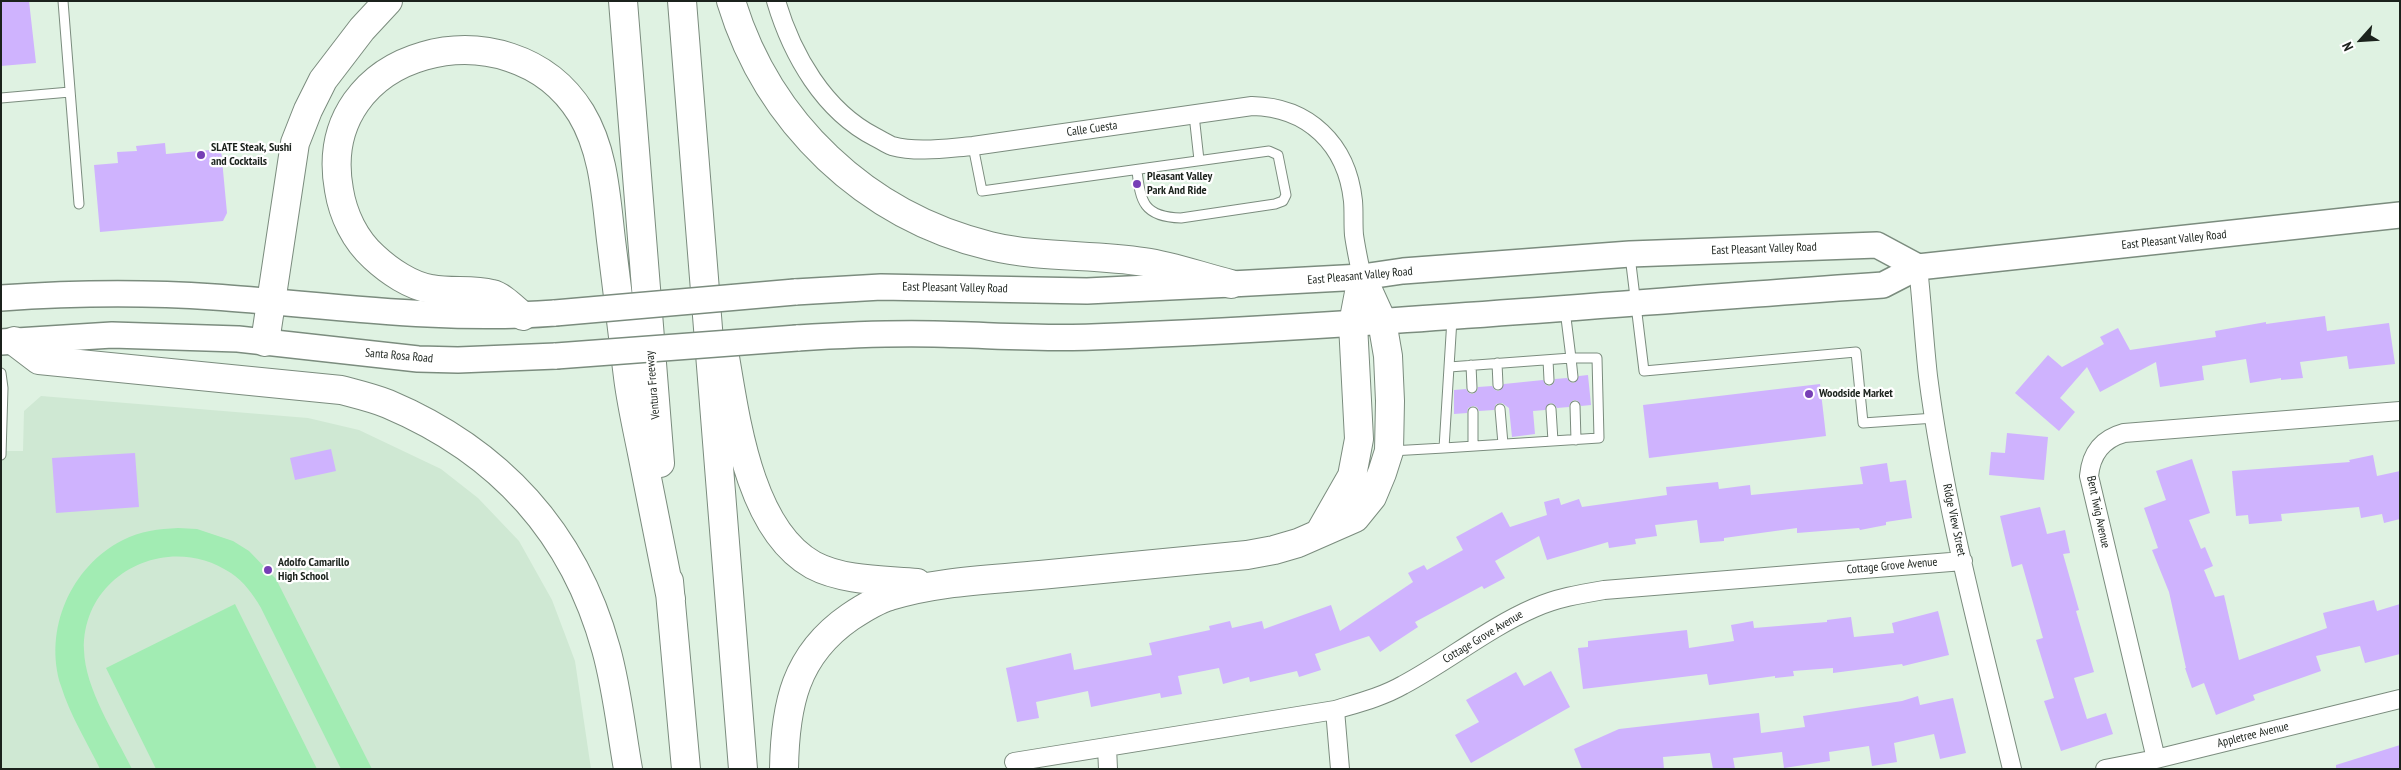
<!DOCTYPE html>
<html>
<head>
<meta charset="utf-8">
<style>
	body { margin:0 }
	#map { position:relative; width:2401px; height:770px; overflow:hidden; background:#dff2e2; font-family:"PT Sans Narrow",sans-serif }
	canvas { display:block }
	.frame { position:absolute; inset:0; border:2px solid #1b221c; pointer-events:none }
	.north { position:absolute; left:2336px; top:15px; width:50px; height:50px; -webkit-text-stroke:4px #fff; paint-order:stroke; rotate:244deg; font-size:14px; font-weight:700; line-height:20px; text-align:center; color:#1b221c }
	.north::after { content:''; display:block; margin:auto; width:18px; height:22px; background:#1b221c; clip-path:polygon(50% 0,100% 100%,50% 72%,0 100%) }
</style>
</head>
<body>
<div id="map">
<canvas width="2401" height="770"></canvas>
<div class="frame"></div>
<div class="north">N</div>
</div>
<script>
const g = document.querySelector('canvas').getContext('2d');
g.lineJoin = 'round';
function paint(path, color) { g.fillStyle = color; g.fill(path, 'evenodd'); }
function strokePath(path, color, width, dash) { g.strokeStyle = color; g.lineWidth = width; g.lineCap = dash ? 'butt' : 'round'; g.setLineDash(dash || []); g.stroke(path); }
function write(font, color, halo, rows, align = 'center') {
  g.font = font + ' "PT Sans Narrow",sans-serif'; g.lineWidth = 4.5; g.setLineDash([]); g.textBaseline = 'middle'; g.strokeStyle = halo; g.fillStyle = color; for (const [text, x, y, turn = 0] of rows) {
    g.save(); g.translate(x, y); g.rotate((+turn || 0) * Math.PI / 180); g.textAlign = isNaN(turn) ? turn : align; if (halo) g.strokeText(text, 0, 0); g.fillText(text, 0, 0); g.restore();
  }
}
paint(new Path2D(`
	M41 396 308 418 359 430 441 469 478 498 519 541 552 600 575 661 591 769H1V451H23L24 411Z`), '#cfe8d3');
paint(new Path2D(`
	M178 528 197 529 233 541 249 551 276 579 372 769H341L261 608C253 594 244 582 231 573 169 531 82 573 84 650 85 689 115 734 132 769H100C87 742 70 715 61 686 43 630 71 566 123 540 140 531 159 529 178 528Z
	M235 604 317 769H156L106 668Z`), '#a2ecb3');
paint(new Path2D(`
	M1 1H29L36 63 1 66Z
	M165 143 166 154 221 149 227 213 223 221 100 232 94 165 118 163 117 152 137 151 136 146Z
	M2325 316 2327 331 2389 323 2395 364 2349 369 2347 356 2300 362 2303 378 2281 380V378L2250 383 2246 359 2202 366 2204 380 2160 387 2156 362 2100 392 2087 367 2060 398 2075 412 2059 431 2015 393 2048 355 2062 367 2104 344 2100 337 2118 328 2130 350 2216 337 2215 331 2266 322V324Z
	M1588 375 1591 405 1581 406 1578 401 1574 400 1570 403 1569 407 1557 408 1554 404 1550 403 1545 410 1533 411 1535 434 1512 437 1509 408 1502 403 1496 404 1494 410 1479 411 1477 407 1473 406 1468 408 1467 413 1454 414V390L1466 389 1469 393 1473 394 1477 391 1478 387 1492 386 1495 390 1499 391 1504 384 1543 380 1546 385 1550 386 1554 383 1555 379 1567 378 1570 382 1574 383 1579 376Z
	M1820 384 1826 436 1649 458 1643 405Z
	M2007 433 2048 437 2044 480 1989 475 1991 452 2005 453Z
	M331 449 336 471 295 480 290 458Z
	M135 453 139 507 56 513 52 458Z
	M2373 455 2377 476 2400 471V519L2384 523 2382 514 2361 518 2359 507 2281 514 2282 521 2249 524 2248 515 2236 516 2232 471 2350 462 2349 460Z
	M2192 459 2210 513 2189 520 2201 549 2205 547 2213 566 2204 570 2215 597 2224 595 2239 660 2327 628 2323 613 2374 600 2377 611 2400 604V654L2365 663 2360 646 2316 656 2321 671 2253 695 2255 700 2216 715 2204 683 2192 688 2185 668H2186L2169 592 2152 550 2158 548 2144 508 2166 500 2156 471Z
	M1887 463 1890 482 1906 480 1912 518 1886 522V525L1860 530 1859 528 1797 533V528L1724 538V541L1700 543 1697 520 1655 525 1657 536 1635 539 1636 544 1609 548 1608 542 1547 560 1539 536 1495 561 1505 578 1484 589 1482 586 1415 622 1418 627 1380 652 1369 636 1315 654 1321 670 1299 677 1297 671 1250 682 1249 677 1223 684 1219 668 1178 676 1182 694 1161 698 1160 693 1091 707 1088 691 1036 702 1039 718 1017 722 1006 668 1071 653 1074 670 1152 655 1149 643 1210 630 1209 626 1230 621 1232 628 1262 621 1264 629 1331 605 1340 631 1413 582 1408 573 1424 565 1427 570 1463 550 1456 537 1502 512 1510 527 1547 515 1544 502 1559 498 1561 505 1579 499 1582 507 1667 495 1666 487 1718 482 1719 489 1750 485 1751 495 1863 484 1860 467Z
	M2040 507 2047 534 2065 530 2070 553 2063 554 2079 610 2076 611 2094 672 2074 678 2087 719 2106 713 2113 734 2061 751 2044 701 2054 698 2036 640 2043 638 2022 564 2012 567 2000 516Z
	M1938 611 1949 655 1903 666 1902 664 1833 673V668L1793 671 1794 676 1775 678V676L1709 685 1707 674 1583 689 1578 648 1588 647V641L1687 630 1689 648 1734 641 1731 625 1753 621 1754 628 1827 622V620L1851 617 1854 637 1894 633 1892 623Z
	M1551 671 1570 707 1471 763 1455 735 1479 722 1466 700 1516 672 1524 686Z
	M1918 696 1920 705 1953 698 1966 753 1940 759 1934 734 1894 743 1897 762 1872 766 1869 746 1829 752 1830 761 1784 768 1782 752 1733 758 1735 769H1713L1710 753 1663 757 1664 769H1582L1574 749 1619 729 1759 713 1761 733 1805 727 1803 716 1902 701Z
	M2400 745V769H2336V765Z`), '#cfb3fe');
const lane = new Path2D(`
	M63 1 79 204
	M1 98 70 92
	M1194 115 1199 160
	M973 146 982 191 1269 151 1278 155 1286 195 1283 201 1275 204 1181 218C1144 217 1140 202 1137 170
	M1630 256 1644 371 1856 352 1863 423 1935 418
	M1452 319 1449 367 1571 358 1565 310
	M1548 360 1549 380
	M1497 363 1498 385
	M1471 365 1472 388
	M1 373 3 388 1 455
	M1575 406 1576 440
	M1500 409 1503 444
	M1551 409 1553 441
	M1473 412V446
	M1444 448 1599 438 1597 358H1571L1573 377
	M1391 451 1444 448 1449 367`);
const street = new Path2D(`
	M776 1C792 55 824 111 875 137 881 140 887 144 892 146 918 153 947 148 973 146L1252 106C1308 107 1347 144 1353 201 1354 212 1353 224 1354 235 1356 249 1359 263 1362 277
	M1918 267C1922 303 1924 340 1928 376 1945 509 1981 639 2012 769
	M1335 710 1340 769
	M1107 747 1108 769
	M2156 759 2089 476C2091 454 2102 439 2124 433L2400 411
	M1014 762 1335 710C1358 703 1382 697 1403 685 1448 661 1488 628 1534 608 1556 598 1580 594 1604 590L1963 561
	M2105 769 2156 759 2400 699`);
const secondary = new Path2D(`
	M795 292 881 287 1087 291 1231 284 1362 277 1403 271 1630 254 1877 245 1918 267
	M1 298C72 293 142 292 214 297 327 305 441 322 555 313
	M797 338C843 335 888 333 934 334 987 335 1040 339 1092 337 1356 327 1619 303 1883 285L1918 267 2400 215
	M1 342 112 335 238 339 418 359 458 360 556 356`);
const highway = new Path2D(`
	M623 1 660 463
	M682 1 743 769
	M731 1C768 123 866 216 990 246 1040 258 1093 254 1144 262 1173 266 1202 277 1231 284
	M523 316C514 309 502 296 492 294 472 289 451 293 431 289 411 286 389 271 374 257 355 240 343 215 339 190 313 48 511 0 581 113 604 151 606 197 611 240 617 286 622 332 628 377 631 402 637 428 642 453 652 502 661 550 671 599
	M14 341 39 360 341 390C356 394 373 398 388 404 499 451 574 533 606 649 617 688 621 729 628 769
	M265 342 295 143 308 110 323 80 362 29 388 1
	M725 357C736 422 750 530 813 565 843 581 884 580 917 583
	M1320 532 1352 476 1359 439 1353 324 1362 277
	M669 581 686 769
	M784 769C785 705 795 655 850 617 862 609 876 600 890 596 938 581 990 580 1040 575 1109 568 1178 562 1247 555L1274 550 1298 543 1355 518 1372 497 1382 473 1389 451 1390 401 1388 356 1382 321 1362 277`);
strokePath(lane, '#7b8c7e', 11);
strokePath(street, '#7b8c7e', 20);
strokePath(secondary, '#7b8c7e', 28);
strokePath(highway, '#7b8c7e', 30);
strokePath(lane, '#fff', 9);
strokePath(street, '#fff', 18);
strokePath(secondary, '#fff', 25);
strokePath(highway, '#fff', 28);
const secondaryBridge = new Path2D(`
	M555 313 795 292
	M556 356 797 338`);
strokePath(secondaryBridge, '#7b8c7e', 28, []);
strokePath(secondaryBridge, '#fff', 25);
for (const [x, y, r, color] of [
	[201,155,5,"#763fb6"],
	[1137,184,5,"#763fb6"],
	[1809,394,5,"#763fb6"],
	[268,570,5,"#763fb6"]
]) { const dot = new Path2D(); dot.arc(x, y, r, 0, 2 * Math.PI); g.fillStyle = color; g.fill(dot); strokePath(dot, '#fff', 2); }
write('12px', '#1b221c', '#fff', [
	["Calle Cuesta",1092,129,-8],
	["East Pleasant Valley Road",2174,240,-6],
	["East Pleasant Valley Road",1764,249,-2],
	["East Pleasant Valley Road",1360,276,-5],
	["East Pleasant Valley Road",955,288,1],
	["Santa Rosa Road",399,356,5],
	["Ventura Freeway",653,385,-95],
	["Bent Twig Avenue",2098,512,78],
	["Ridge View Street",1954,520,78],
	["Cottage Grove Avenue",1892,566,-5],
	["Cottage Grove Avenue",1483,637,-31],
	["Appletree Avenue",2253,735,-14]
]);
write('bold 12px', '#1b221c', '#fff', [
	["SLATE Steak, Sushi",211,148],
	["and Cocktails",211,162],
	["Pleasant Valley",1147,177],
	["Park And Ride",1147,191],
	["Woodside Market",1819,394],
	["Adolfo Camarillo",278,563],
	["High School",278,577]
], 'left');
</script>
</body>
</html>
